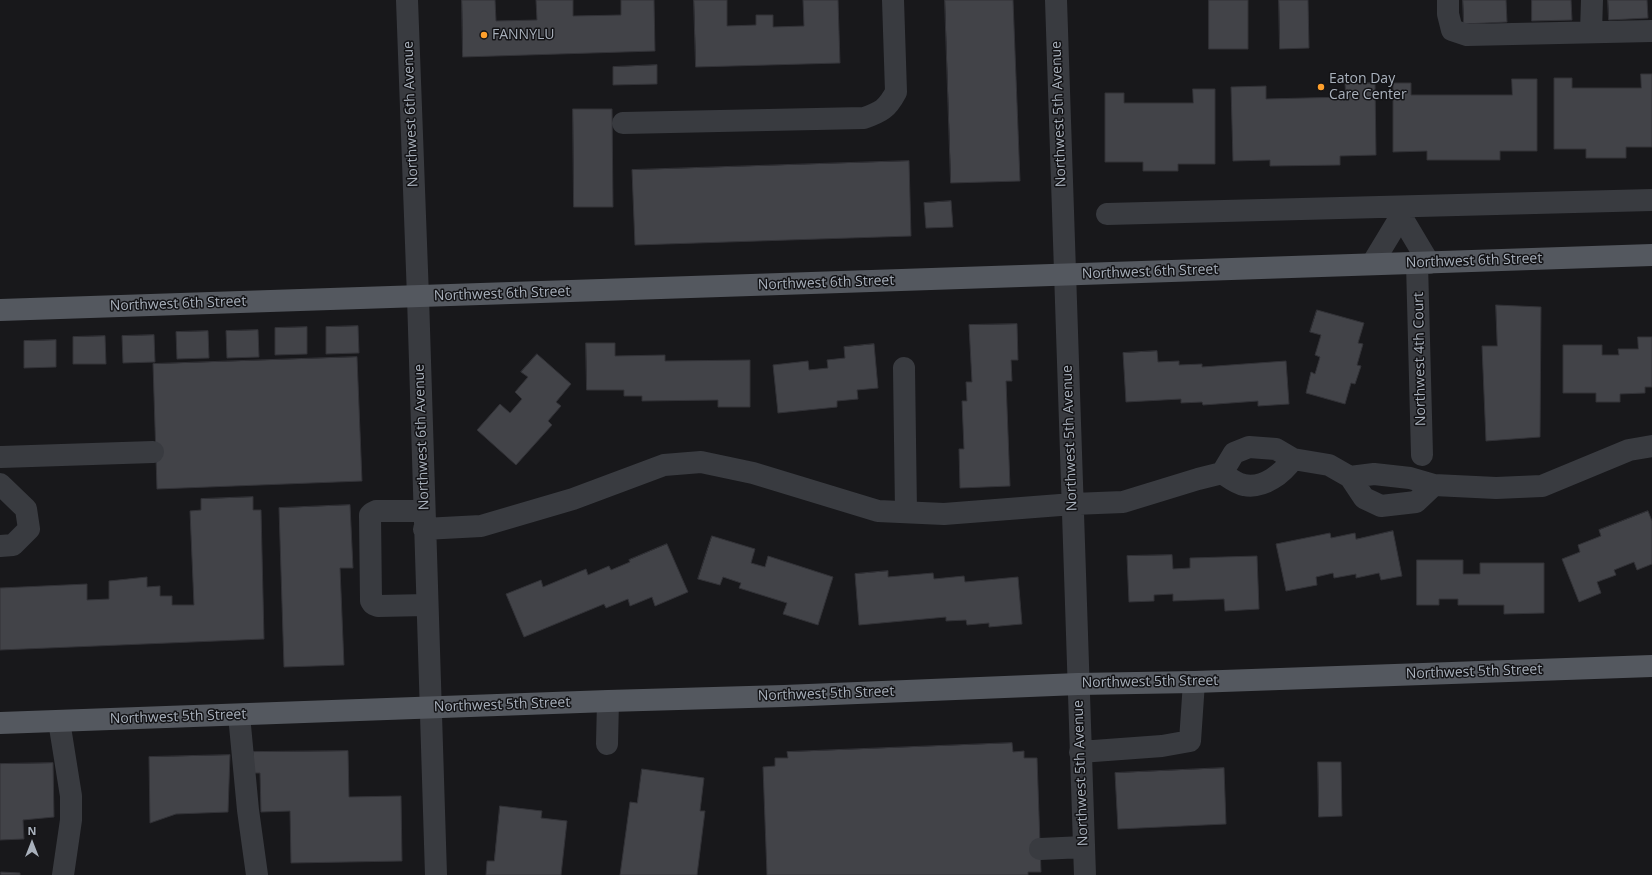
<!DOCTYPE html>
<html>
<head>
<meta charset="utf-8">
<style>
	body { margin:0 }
	#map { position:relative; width:1652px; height:875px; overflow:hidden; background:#18181b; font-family:"Open Sans",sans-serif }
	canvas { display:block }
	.north { position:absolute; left:12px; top:823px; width:40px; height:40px; -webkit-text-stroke:3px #131316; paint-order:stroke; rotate:0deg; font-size:11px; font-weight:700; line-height:16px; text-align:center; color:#a9b1bc }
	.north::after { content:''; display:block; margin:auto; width:14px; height:18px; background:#a9b1bc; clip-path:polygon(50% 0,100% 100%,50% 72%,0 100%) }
</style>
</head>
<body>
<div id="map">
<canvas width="1652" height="875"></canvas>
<div class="north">N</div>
</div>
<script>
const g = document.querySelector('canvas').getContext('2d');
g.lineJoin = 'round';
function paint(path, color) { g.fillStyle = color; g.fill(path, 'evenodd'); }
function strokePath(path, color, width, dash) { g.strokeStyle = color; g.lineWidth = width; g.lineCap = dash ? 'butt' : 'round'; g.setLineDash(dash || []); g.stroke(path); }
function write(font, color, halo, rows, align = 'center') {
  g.font = font + ' "Open Sans",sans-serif'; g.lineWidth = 3; g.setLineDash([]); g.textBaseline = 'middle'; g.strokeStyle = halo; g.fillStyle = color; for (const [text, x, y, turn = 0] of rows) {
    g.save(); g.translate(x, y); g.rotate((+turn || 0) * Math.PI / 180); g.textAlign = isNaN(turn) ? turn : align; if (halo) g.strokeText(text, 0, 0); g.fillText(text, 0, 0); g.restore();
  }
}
const building = new Path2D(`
	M462 0H495L496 21 537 20 536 0H573V16L621 15V0H654L655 51 463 57Z
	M694 0H727V26L756 25V15H773V27L804 26 803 0H838L840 63 696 67Z
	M945 0H1013L1020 181 951 183Z
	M1209 0H1248V49H1209Z
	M1279 0H1308L1309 48 1280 49Z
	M1463 0H1506L1507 22 1464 24Z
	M1532 0H1571L1572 20 1532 21Z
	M1608 0H1647L1648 18 1609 20Z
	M657 65V84L613 85V67Z
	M1641 74H1652V147H1626V158H1586V149H1554V78H1572V88H1641Z
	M1512 79H1537V151H1500V160H1427V151L1393 152V83H1411V95H1512Z
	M1375 83 1376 155 1340 156V165L1270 166V160L1233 161 1231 87 1266 86V99L1346 97 1345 84Z
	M1193 89H1215V164H1178V171H1143V162H1105V93H1124V103H1193Z
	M573 109H612L613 207H574Z
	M909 161 911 236 635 245 632 170Z
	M951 201 953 227 926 228 924 203Z
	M1496 305 1541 307 1540 437 1486 441 1482 346H1497Z
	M1317 310 1364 323 1358 343 1363 344 1357 365 1361 366 1355 384 1351 383 1345 404 1306 393 1311 372 1315 374 1320 357 1315 355 1321 335 1310 332Z
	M1017 324 1018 360H1011L1012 381H1006L1010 486 960 488 959 449H964L962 401H967L966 382H972L969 325Z
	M358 326 359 353 326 354V327Z
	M307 327V354L275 355V328Z
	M258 330 259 357 227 358 226 331Z
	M208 331 209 358 177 359 176 332Z
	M154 335 155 362 123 363 122 336Z
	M105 336 106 364H73V337Z
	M1638 337H1652V387H1645V393L1620 394V402H1596V393H1563V345H1602V355H1619L1618 349H1638Z
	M56 340V367L24 368V341Z
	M586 343H615V356L665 355V361L750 360V407H718V400L642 401V396H624V390H587Z
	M874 344 878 388 857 390 858 399 837 401V407L778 413 773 365 808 361 809 370 828 368 827 360 845 358 844 347Z
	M1157 351 1158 362 1179 361V365L1202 364V367L1286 361 1289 404 1258 406V401L1203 405 1202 402 1181 403V399L1126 402 1123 353Z
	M537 354 571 384 556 402 561 406 548 421 552 425 516 465 477 430 500 404 510 413 522 399 515 392 528 377 521 372Z
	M357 357 362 481 157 489 153 364Z
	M253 497V510H261L264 639 0 650V588L87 584V600L109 599V581L147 577V587L160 586V596H172V605H194L190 511 201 510V499Z
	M350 505 353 568H340L344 665 284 667 279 508Z
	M1648 511 1652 521V564L1637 570 1634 562 1614 570 1616 575 1597 582 1601 593 1579 602 1562 559 1580 552 1578 545 1601 536 1599 530Z
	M1393 531 1402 576 1381 580 1379 573 1356 578V574L1334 578 1333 573 1316 577 1317 585 1286 591 1276 544 1330 533 1331 538 1355 533 1356 539Z
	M712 536 755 549 751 563 765 567 768 556 833 577 818 625 783 614 787 603 739 588 741 583 723 577 720 585 698 579Z
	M667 544 688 592 655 606 652 597 630 606 628 599 606 608 604 604 524 637 506 594 541 580 543 587 586 569 588 575 609 566 611 570 630 562 629 560Z
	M1172 555 1173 569 1190 568V558L1257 556 1259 609 1225 611 1224 599 1173 601V594L1154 595V601L1129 602 1127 556Z
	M1417 560H1463V574H1480V563H1544V613L1504 614V605H1458V599H1439V605H1417Z
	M888 571V577L933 573 934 579 964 576 965 582 1018 577 1022 624 989 627V623L967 625 966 620 946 621V617L859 625 855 574Z
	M1012 743 1013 752 1024 751V758H1037L1041 872H1028V875H767L763 767 775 766V758H788L787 752Z
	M348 751 349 797 401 796 402 861 291 863 290 811 261 812 260 773H254L253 752Z
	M230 755 228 812 176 814 150 823 149 757Z
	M1318 762H1341L1342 816 1319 817Z
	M53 763 54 817 23 820 24 839 0 840V764Z
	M1224 768 1226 824 1118 829 1115 773Z
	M642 769 704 778 700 811H705L697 875H620L630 802 637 803Z
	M500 806 542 811 541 818 567 821 561 875H486L487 861H494Z
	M1 872 20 873V875H1Z`);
paint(building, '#424348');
strokePath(building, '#323237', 1);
strokePath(new Path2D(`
	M407 0 418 297 436 875
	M1056 0 1085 875
	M1448 0V14L1452 30 1467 35 1652 31
	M1591 32 1592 0
	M623 123 864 118C881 112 887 109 896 92L893 0
	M1107 214 1652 200
	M1401 216 1429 263
	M1417 263 1422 455
	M1372 264 1401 216V207
	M904 368 906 512
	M1 457 153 452
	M1293 459 1329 465 1350 477 1364 498 1381 506 1416 502 1434 485
	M1350 477 1374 474 1410 478 1434 485 1496 488 1542 486 1629 450 1652 446
	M424 511H376L372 513 370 515 371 601 373 604 378 606 427 605
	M424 529 481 526 573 499 664 465 701 462 753 473 878 511 944 514 1073 504 1123 502 1198 479 1222 473C1228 477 1237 484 1244 485 1264 489 1283 473 1293 459L1276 449 1249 447 1234 453 1222 473
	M0 546 13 545 29 529 26 509 0 484
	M239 715 248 810 257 875
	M59 721 71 796V820L63 875
	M607 744 608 701
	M1080 752 1162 746 1190 741 1194 682
	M1040 849 1084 847`), '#393b40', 22);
strokePath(new Path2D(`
	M0 310 1652 255
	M0 723 608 701 784 696 1078 684 1194 682 1652 666`), '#54585f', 22);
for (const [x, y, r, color] of [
	[484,35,4,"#ffa02c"],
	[1321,87,4,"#ffa02c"]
]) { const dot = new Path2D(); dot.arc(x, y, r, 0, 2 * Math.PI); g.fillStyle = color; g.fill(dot); strokePath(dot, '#131316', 1.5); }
write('14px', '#a9b1bc', '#131316', [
	["FANNYLU",492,35],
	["Eaton Day",1329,79],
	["Care Center",1329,95]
], 'left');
write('14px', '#a9b1bc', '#131316', [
	["Northwest 6th Avenue",411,114,-92],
	["Northwest 5th Avenue",1059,114,-92],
	["Northwest 6th Street",1474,261,-2],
	["Northwest 6th Street",1150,272,-2],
	["Northwest 6th Street",826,283,-2],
	["Northwest 6th Street",502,294,-2],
	["Northwest 6th Street",178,304,-2],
	["Northwest 4th Court",1420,359,-91],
	["Northwest 6th Avenue",422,437,-92],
	["Northwest 5th Avenue",1070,438,-92],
	["Northwest 5th Street",1474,672,-2],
	["Northwest 5th Street",1150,682,-1],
	["Northwest 5th Street",826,694,-2],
	["Northwest 5th Street",502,705,-2],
	["Northwest 5th Street",178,717,-2],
	["Northwest 5th Avenue",1081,773,-92]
]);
</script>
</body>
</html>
